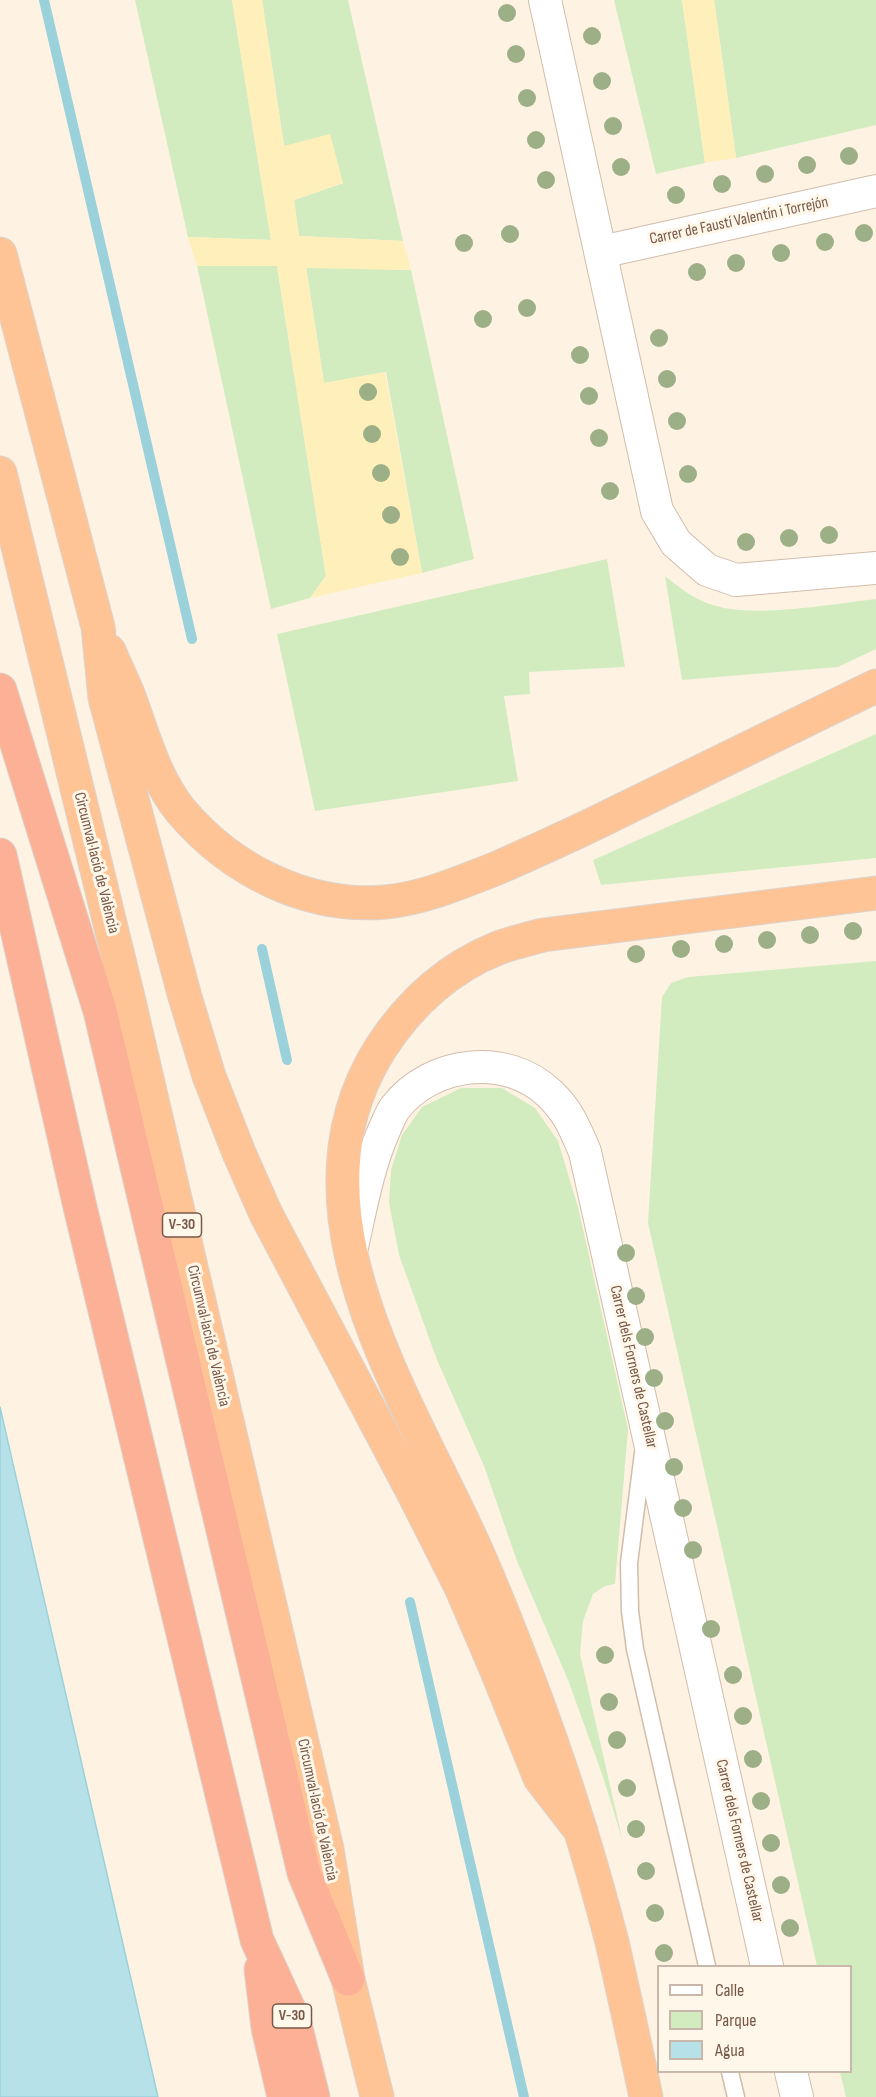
<!DOCTYPE html>
<html>
<head>
<meta charset="utf-8">
<style>
	body { margin:0 }
	#map { position:relative; width:876px; height:2097px; overflow:hidden; background:#fef3e3; font-family:"Sofia Sans Condensed",sans-serif }
	canvas { display:block }
	.legend { position:absolute; left:657px; top:1965px; width:195px; height:108px; box-sizing:border-box; background:#fff7ea; border:2px solid #c9b7a9; margin:0; padding:8px 10px; list-style:none; font-size:18px; color:#775847 }
	.legend li { display:flex; align-items:center; gap:12px; height:30px }
	.legend b { width:30px; border:2px solid #c9b7a9 }
</style>
</head>
<body>
<div id="map">
<canvas width="876" height="2097"></canvas>
<ul class="legend">
<li><b style="height:8px;background:#fff"></b>Calle</li>
<li><b style="height:16px;background:#d2ecc0"></b>Parque</li>
<li><b style="height:16px;background:#b6e1e9"></b>Agua</li>
</ul>
</div>
<script>
const g = document.querySelector('canvas').getContext('2d');
g.lineJoin = 'round';
function paint(path, color) { g.fillStyle = color; g.fill(path, 'evenodd'); }
function strokePath(path, color, width, dash) { g.strokeStyle = color; g.lineWidth = width; g.lineCap = dash ? 'butt' : 'round'; g.setLineDash(dash || []); g.stroke(path); }
function write(font, color, halo, rows, align = 'center') {
  g.font = font + ' "Sofia Sans Condensed",sans-serif'; g.lineWidth = 6; g.setLineDash([]); g.textBaseline = 'middle'; g.strokeStyle = halo; g.fillStyle = color; for (const [text, x, y, turn = 0] of rows) {
    g.save(); g.translate(x, y); g.rotate((+turn || 0) * Math.PI / 180); g.textAlign = isNaN(turn) ? turn : align; if (halo) g.strokeText(text, 0, 0); g.fillText(text, 0, 0); g.restore();
  }
}
paint(new Path2D(`
	M135 0H232L271 240 188 237Z
	M262 0H348L403 241 299 236 294 200 343 183 284 146Z
	M614 0H682L705 163 656 174Z
	M714 0H876V125L736 158Z
	M197 266H277L326 576 310 598 271 609Z
	M306 267 411 270 474 559 422 573 386 372 324 383Z
	M607 559 625 667 529 672 530 694 504 696 518 781 315 811 277 634Z
	M665 576C679 587 691 597 707 603 750 620 830 604 876 599V649L838 667 682 680Z
	M876 734V858L601 885 593 860Z
	M876 961V2097H846L840 2072H850V1966H817L648 1223 662 997 671 983 688 977Z
	M461 1088H502L535 1108 558 1141 578 1207 628 1429 615 1584 605 1586 593 1594 583 1621 580 1654 623 1842 603 1777 568 1680 517 1561 484 1466 437 1360 399 1255 389 1203 391 1170 402 1135 422 1107Z`), '#d2ecc0');
paint(new Path2D(`
	M232 0H262L284 146 330 134 343 183 294 200 299 236 403 241 411 270 306 268 324 383 385 372 422 573 310 598 326 576 277 266H197L188 237 271 240Z
	M682 0H714L736 158 705 163Z`), '#fff0bb');
const water = new Path2D(`
	M0 1407 158 2097H0Z`);
paint(water, '#b6e1e9');
strokePath(water, '#9bd1db', 1.5);
strokePath(new Path2D(`
	M44 0 192 639
	M262 949 287 1060
	M410 1602 524 2097`), '#9bd1db', 10);
const service = new Path2D(`
	M643 1453 629 1563 630 1611 635 1649 707 1966
	M730 2072 736 2097`);
const minor = new Path2D(`
	M545 0 657 511 676 543 707 570 736 580 876 568
	M601 252 876 191
	M352 1247C361 1207 368 1166 385 1128 388 1122 391 1113 395 1108 431 1061 507 1052 550 1094 569 1112 575 1129 585 1152L767 1966
	M791 2072 797 2097`);
const trunk = new Path2D(`
	M0 254 98 627 105 698 185 997 209 1076 239 1153 266 1214 414 1494 461 1587 497 1671 540 1778 581 1831
	M0 473 127 993 327 1849 348 1979 377 2097
	M109 651C115 665 122 680 128 694 143 734 154 778 181 811 231 870 307 909 386 902 424 898 459 883 495 869 536 851 576 833 616 813 702 771 789 728 876 686
	M646 2097C635 2045 624 1994 612 1942 589 1853 561 1764 528 1678 509 1628 488 1574 465 1526 398 1383 283 1204 380 1049 409 1004 448 968 498 948 512 943 528 939 543 935L876 893`);
const motorway = new Path2D(`
	M0 690 100 1011 304 1873 348 1979
	M0 855 80 1207 257 1940 294 2020 313 2097
	M261 1969 268 2028 284 2097`);
strokePath(service, '#d2bcab', 19);
strokePath(minor, '#d2bcab', 34);
strokePath(trunk, '#dcd4cf', 35);
strokePath(motorway, '#dcd4cf', 35);
strokePath(service, '#fff', 16);
strokePath(minor, '#fff', 32);
strokePath(trunk, '#fec496', 33);
strokePath(motorway, '#fcb095', 33);
g.fillStyle = '#9daf87';
for (const [x, y] of [
	[507,13],
	[592,36],
	[516,54],
	[602,81],
	[527,98],
	[613,126],
	[536,140],
	[849,156],
	[807,165],
	[621,167],
	[765,174],
	[546,180],
	[722,184],
	[676,195],
	[864,233],
	[510,234],
	[825,242],
	[464,243],
	[781,253],
	[736,263],
	[697,272],
	[527,308],
	[483,319],
	[659,338],
	[580,355],
	[667,379],
	[368,392],
	[589,396],
	[677,421],
	[372,434],
	[599,438],
	[381,473],
	[688,474],
	[610,491],
	[391,515],
	[829,535],
	[789,538],
	[746,542],
	[400,557],
	[853,931],
	[810,935],
	[767,940],
	[724,944],
	[681,949],
	[636,954],
	[626,1253],
	[636,1296],
	[645,1337],
	[654,1378],
	[665,1421],
	[674,1467],
	[683,1508],
	[693,1550],
	[711,1629],
	[605,1655],
	[733,1675],
	[609,1702],
	[743,1716],
	[617,1740],
	[753,1759],
	[627,1788],
	[761,1801],
	[636,1829],
	[771,1843],
	[646,1871],
	[781,1885],
	[655,1913],
	[790,1928],
	[664,1953]
]) { g.beginPath(); g.arc(x, y, 9, 0, 2 * Math.PI); g.fill(); }
for (const [x, y, w] of [
	[182,1225,39],
	[292,2016,39]
]) { const box = new Path2D(); box.roundRect(x - w / 2, y - 12, w, 24, 4.5); g.fillStyle = '#fff7ea'; g.fill(box); strokePath(box, '#775847', 1.5); }
write('bold 15px', '#775847', null, [
	["V-30",182,1225],
	["V-30",292,2016]
]);
write('16px', '#775847', '#fff7ea', [
	["Carrer de Faustí Valentín i Torrejón",739,221,-12],
	["Circumval·lació de València",96,863,76],
	["Circumval·lació de València",208,1336,77],
	["Carrer dels Forners de Castellar",633,1367,77],
	["Circumval·lació de València",317,1810,78],
	["Carrer dels Forners de Castellar",739,1841,77]
]);
</script>
</body>
</html>
